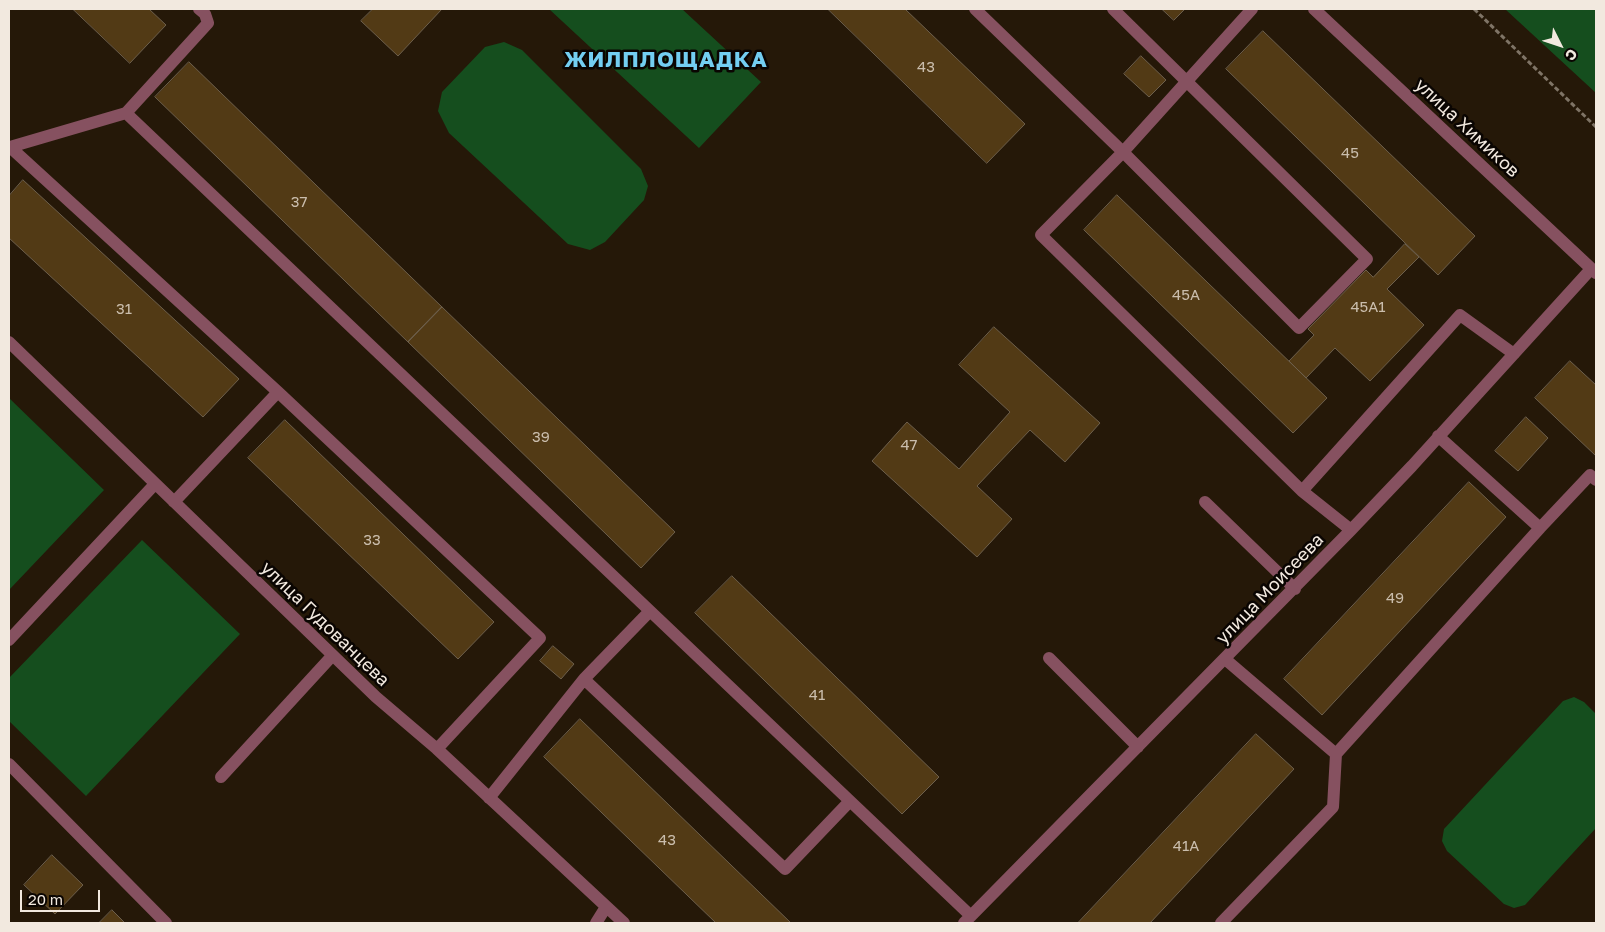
<!DOCTYPE html>
<html>
<head>
<meta charset="utf-8">
<style>
	body { margin:0 }
	#map { position:relative; width:1605px; height:932px; overflow:hidden; background:#251808; font-family:"Golos Text",sans-serif }
	canvas { display:block }
	.frame { position:absolute; inset:0; border:10px solid #f2e9df; pointer-events:none }
	.north { position:absolute; left:1535px; top:20px; width:50px; height:50px; -webkit-text-stroke:4px #0a0502; paint-order:stroke; rotate:131deg; font-size:14px; font-weight:700; line-height:20px; text-align:center; color:#f2e9df }
	.north::after { content:''; display:block; margin:auto; width:18px; height:22px; background:#f2e9df; clip-path:polygon(50% 0,100% 100%,50% 72%,0 100%) }
	.scale { position:absolute; left:20px; top:890px; width:80px; height:22px; box-sizing:border-box; border:2px solid #f2e9df; border-top:0; padding-left:6px; font-size:15px; line-height:18px; white-space:nowrap; color:#f2e9df; -webkit-text-stroke:4px #0a0502; paint-order:stroke }
</style>
</head>
<body>
<div id="map">
<canvas width="1605" height="932"></canvas>
<div class="frame"></div>
<div class="north">С</div>
<div class="scale">20 m</div>
</div>
<script>
const g = document.querySelector('canvas').getContext('2d');
g.lineJoin = 'round';
function paint(path, color) { g.fillStyle = color; g.fill(path, 'evenodd'); }
function strokePath(path, color, width, dash) { g.strokeStyle = color; g.lineWidth = width; g.lineCap = dash ? 'butt' : 'round'; g.setLineDash(dash || []); g.stroke(path); }
function write(font, color, halo, rows, align = 'center') {
  g.font = font + ' "Golos Text",sans-serif'; g.lineWidth = 5; g.setLineDash([]); g.textBaseline = 'middle'; g.strokeStyle = halo; g.fillStyle = color; for (const [text, x, y, turn = 0] of rows) {
    g.save(); g.translate(x, y); g.rotate((+turn || 0) * Math.PI / 180); g.textAlign = isNaN(turn) ? turn : align; if (halo) g.strokeText(text, 0, 0); g.fillText(text, 0, 0); g.restore();
  }
}
paint(new Path2D(`
	M549 9H682L761 82 699 148Z
	M1505 9H1596V93Z
	M504 42 522 50 641 169 648 186 644 200 605 242 590 250 568 244 449 133 438 111 442 92 485 47Z
	M9 398 104 490 9 590Z
	M142 540 240 634 86 796 9 721V678Z
	M1574 697 1584 702 1596 714V828L1525 905 1514 908 1504 904 1447 851 1442 841 1444 829 1563 701Z`), '#154e1e');
const building = new Path2D(`
	M73 9H149L166 25 130 63Z
	M373 9H442L398 56 361 21Z
	M828 9H905L1025 124 987 163Z
	M1162 9H1185L1174 20Z
	M1263 31 1475 236 1438 275 1226 69Z
	M1141 56 1166 80 1149 97 1124 74Z
	M189 62 442 307 408 342 155 97Z
	M23 180 239 379 203 417 9 238V196Z
	M1117 195 1327 398 1293 433 1084 230Z
	M1405 244 1419 257 1387 289 1424 325 1370 381 1335 348 1306 378 1289 361 1314 335 1308 329 1366 270 1373 277Z
	M442 307 675 532 641 568 408 342Z
	M994 327 1100 423 1065 462 1030 430 977 486 1012 519 977 557 872 461 907 422 959 469 1010 412 959 365Z
	M1570 361 1596 385V456L1535 398Z
	M1526 417 1548 438 1518 471 1495 451Z
	M285 420 494 622 458 659 248 458Z
	M1469 482 1506 517 1322 715 1284 679Z
	M732 576 939 777 902 814 695 613Z
	M553 646 574 664 561 679 540 661Z
	M580 719 791 923H716L544 757Z
	M1256 734 1294 769 1150 923H1078Z
	M52 855 83 885 55 914 24 885Z
	M112 910 125 923H99Z`);
paint(building, '#523a15');
strokePath(building, '#6d5f4c', 1);
strokePath(new Path2D(`
	M1474 9 1596 127`), '#7f7466', 3, [5, 2.5]);
strokePath(new Path2D(`
	M975 9 1123 152 1299 328 1367 259 1113 9
	M1252 9 1123 152 1041 235 1302 491 1351 530
	M1314 9 1596 273
	M126 113 971 916
	M10 147 278 392 540 638 437 749
	M10 147 126 113 208 23 205 14 199 9
	M9 342 376 697 437 749 624 923
	M1438 436 1540 528 1590 475 1596 480
	M1302 491 1460 315 1514 354
	M174 502 278 392
	M1205 502 1295 589
	M9 640 155 484
	M1049 658 1138 747
	M1225 659 1336 754
	M584 679 785 869 850 801
	M9 764 166 923
	M221 777 332 656
	M489 798 584 679 650 611
	M596 923 606 907
	M964 923 1351 530 1412 466 1591 269
	M1221 923 1333 807 1336 754 1540 528`), '#865160', 12);
write('15px', '#cabdac', null, [
	["43",926,67],
	["45",1350,153],
	["37",299,202],
	["45А",1186,295],
	["45А1",1368,307],
	["31",124,309],
	["39",541,437],
	["47",909,445],
	["33",372,540],
	["49",1395,598],
	["41",817,695],
	["43",667,840],
	["41А",1186,846]
]);
write('18px', '#f2e9df', '#0a0502', [
	["улица Химиков",1467,128,43],
	["улица Моисеева",1270,589,-46],
	["улица Гудованцева",325,624,44]
]);
g.letterSpacing = '1px';
write('bold 22px', '#73cef1', '#0a0502', [
	["ЖИЛПЛОЩАДКА",666,60]
]);
g.letterSpacing = '0px';
</script>
</body>
</html>
